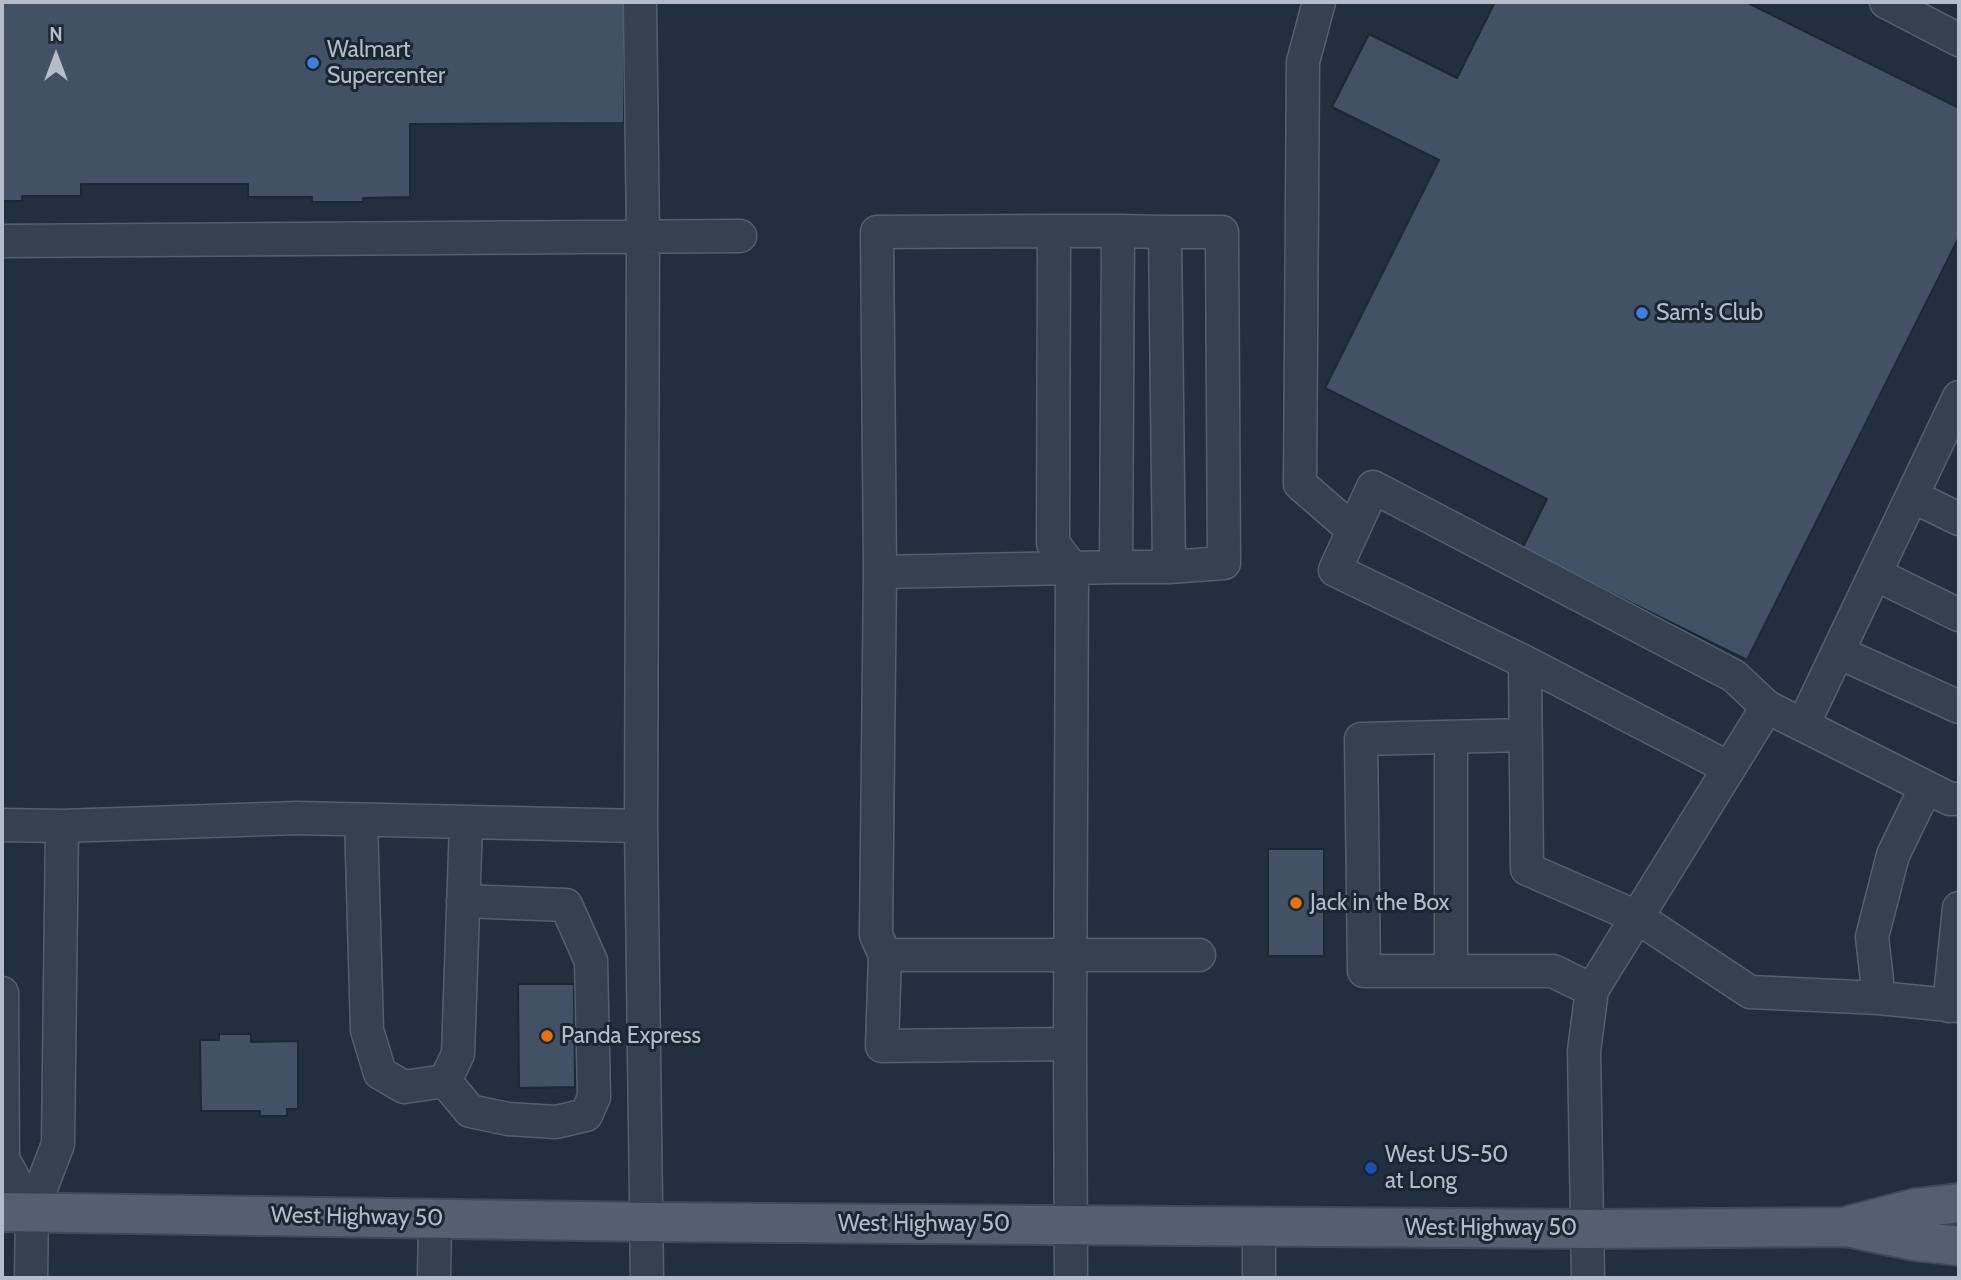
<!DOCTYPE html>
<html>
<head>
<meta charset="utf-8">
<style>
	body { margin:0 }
	#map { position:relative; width:1961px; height:1280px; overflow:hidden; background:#222f3f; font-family:Cabin,sans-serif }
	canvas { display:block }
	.frame { position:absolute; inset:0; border:4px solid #b2bcca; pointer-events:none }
	.north { position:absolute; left:21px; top:21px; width:70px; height:70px; -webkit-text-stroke:5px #1b2633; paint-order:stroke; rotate:0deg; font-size:19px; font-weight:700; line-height:28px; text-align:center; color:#b2bcca }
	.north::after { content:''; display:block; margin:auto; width:24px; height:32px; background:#b2bcca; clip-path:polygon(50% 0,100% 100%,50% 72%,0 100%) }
</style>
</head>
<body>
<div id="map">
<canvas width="1961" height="1280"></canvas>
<div class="frame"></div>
<div class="north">N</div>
</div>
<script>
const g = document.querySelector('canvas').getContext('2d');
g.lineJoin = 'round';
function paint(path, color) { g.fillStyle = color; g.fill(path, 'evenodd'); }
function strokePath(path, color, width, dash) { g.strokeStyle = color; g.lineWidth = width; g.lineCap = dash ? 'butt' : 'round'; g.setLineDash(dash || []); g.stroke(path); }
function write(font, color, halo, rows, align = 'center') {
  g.font = font + ' Cabin,sans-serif'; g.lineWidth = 6; g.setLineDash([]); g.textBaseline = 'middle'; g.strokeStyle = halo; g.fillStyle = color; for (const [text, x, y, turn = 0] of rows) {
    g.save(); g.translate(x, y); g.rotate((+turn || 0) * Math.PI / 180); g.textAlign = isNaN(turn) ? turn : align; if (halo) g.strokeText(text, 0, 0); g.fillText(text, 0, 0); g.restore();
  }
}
const building = new Path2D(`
	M2 2H624V123L410 124V197L363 198V202H312V197H248V184H81V196H22V201H2Z
	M1495 2H1746L1959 108V237L1747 660 1522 549 1547 499 1325 388 1439 160 1332 107 1369 34 1457 78Z
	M1268 849H1324V956H1268Z
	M518 984H574L575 1087 519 1088Z
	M219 1034H251V1042L298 1041V1109H287V1116H260V1111H201L200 1040H219Z`);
paint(building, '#425163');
strokePath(building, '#1d2835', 2);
const minor = new Path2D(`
	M640 2 643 237 641 826 647 1278
	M1319 2 1303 62 1300 484 1353 530
	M1886 2 1959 40
	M1054 231H1118L1116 567 1072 568 1053 543 1054 231 877 232 880 572 1072 568 1070 1044 1071 1278
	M1165 232H1222L1224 563 1169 567
	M2 241 740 236
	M1912 496 1959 519
	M1116 567H1169L1165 232 1118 231
	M880 572 876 935 885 955 882 1046 1070 1044
	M1875 574 1959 615
	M1838 652 1959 707
	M1525 662 1527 869 1637 917 1750 992 1879 998 1959 1006
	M1803 725 1959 397
	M1525 735 1361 739 1364 971H1553L1592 990
	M1451 737V971
	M1729 768 1525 662 1335 570 1373 487 1734 676 1767 707
	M361 820 367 1030 380 1073 404 1087 445 1081 458 1054 466 823
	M2 825 62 826 297 818 641 826
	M885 955H1199
	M2 993 3 1159 32 1212
	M1879 998 1872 937 1893 855 1926 787
	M1949 1006 1959 908
	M445 1081 470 1111 508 1119 556 1122 586 1115 594 1097 591 961 566 905 463 901
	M1259 1227V1278
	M31 1278 32 1212 58 1144 62 826
	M434 1278 435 1218
	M1588 1278 1584 1051 1592 990 1767 707 1950 799H1959`);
const major = new Path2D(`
	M2 1212 648 1222 1589 1229 1846 1227 1914 1241 1959 1246
	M1851 1225 1916 1208 1959 1203`);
strokePath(minor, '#545f6c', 35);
strokePath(major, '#3f4a57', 42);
strokePath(minor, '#36414f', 32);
strokePath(major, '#54606f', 38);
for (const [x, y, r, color] of [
	[313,63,7,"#3f7fe0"],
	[1642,313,7,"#3f7fe0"],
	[1296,903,7,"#e8710a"],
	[547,1036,7,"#e8710a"],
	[1371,1168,7,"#1a4fb4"]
]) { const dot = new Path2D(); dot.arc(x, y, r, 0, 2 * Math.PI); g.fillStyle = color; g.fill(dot); strokePath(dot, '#1b2633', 2.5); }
write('23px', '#b2bcca', '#1b2633', [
	["Walmart",327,50],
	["Supercenter",327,76],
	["Sam's Club",1656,313],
	["Jack in the Box",1310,903],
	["Panda Express",561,1036],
	["West US-50",1385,1155],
	["at Long",1385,1181]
], 'left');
write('23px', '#b2bcca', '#1b2633', [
	["West Highway 50",357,1217,1],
	["West Highway 50",924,1224],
	["West Highway 50",1491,1228]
]);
</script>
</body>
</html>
